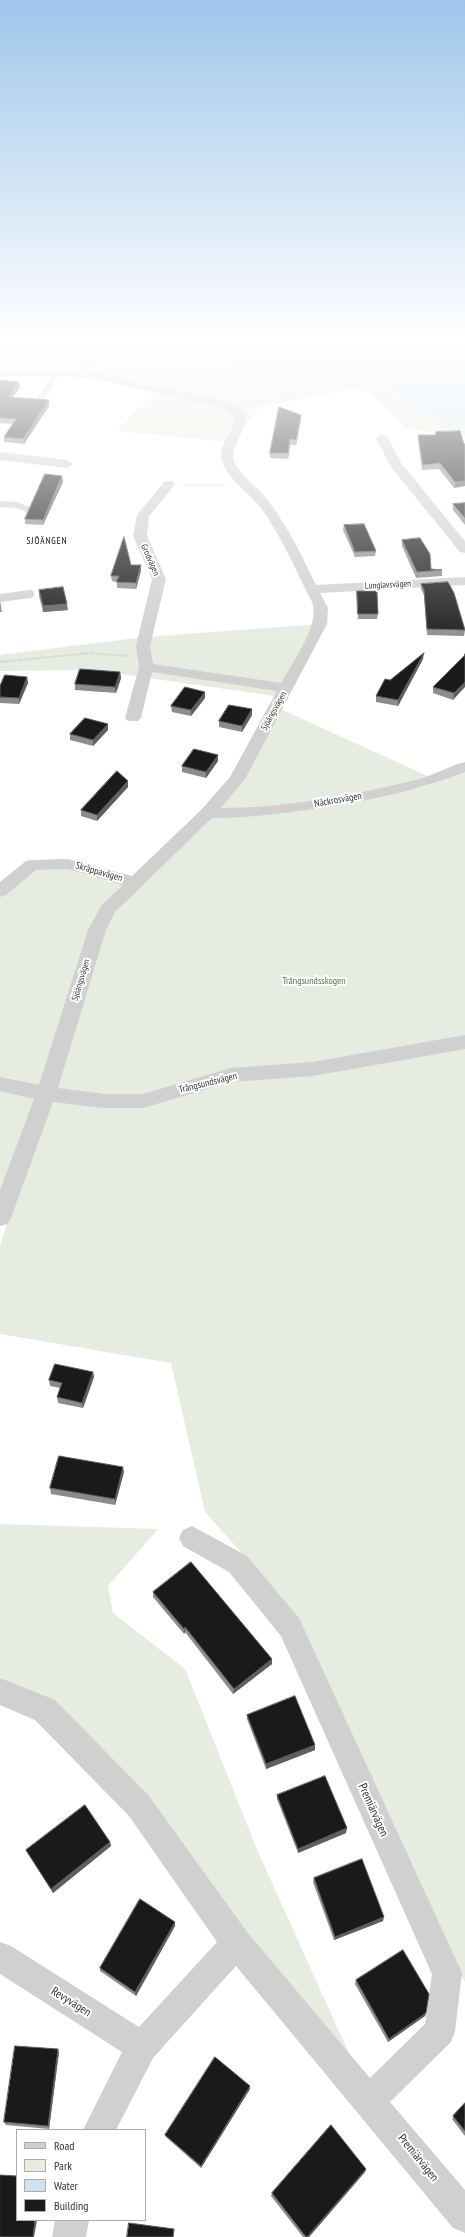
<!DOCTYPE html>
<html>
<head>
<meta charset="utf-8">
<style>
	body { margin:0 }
	#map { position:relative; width:465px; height:2237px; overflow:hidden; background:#fff; font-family:"PT Sans Narrow",sans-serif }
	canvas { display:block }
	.legend { position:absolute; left:16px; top:2129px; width:130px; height:92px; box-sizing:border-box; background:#fff; border:1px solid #adadad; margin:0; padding:5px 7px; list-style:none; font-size:12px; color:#333 }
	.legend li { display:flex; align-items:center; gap:8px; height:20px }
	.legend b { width:20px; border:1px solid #adadad }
</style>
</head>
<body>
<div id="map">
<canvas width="465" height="2237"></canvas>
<ul class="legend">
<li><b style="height:5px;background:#d0d0d0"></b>Road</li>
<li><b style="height:11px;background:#e6ecdf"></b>Park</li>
<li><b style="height:11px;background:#cfe2ee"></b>Water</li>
<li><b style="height:11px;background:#1a1a1a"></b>Building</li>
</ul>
</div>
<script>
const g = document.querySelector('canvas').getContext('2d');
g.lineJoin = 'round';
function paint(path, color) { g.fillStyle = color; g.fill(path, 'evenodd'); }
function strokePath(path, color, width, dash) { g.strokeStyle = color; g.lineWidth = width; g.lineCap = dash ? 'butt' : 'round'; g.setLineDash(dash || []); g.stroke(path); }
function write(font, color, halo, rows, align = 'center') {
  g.font = font + ' "PT Sans Narrow",sans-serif'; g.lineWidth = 4; g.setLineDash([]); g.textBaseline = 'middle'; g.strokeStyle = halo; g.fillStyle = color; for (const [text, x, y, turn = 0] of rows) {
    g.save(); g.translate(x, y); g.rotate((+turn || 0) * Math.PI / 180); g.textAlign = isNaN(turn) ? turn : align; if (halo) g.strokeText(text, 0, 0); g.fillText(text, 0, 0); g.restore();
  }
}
paint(new Path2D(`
	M0 340H397L465 392V436L407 429 368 391 346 390 260 407 230 442 117 431 157 390 94 376 95 371 66 366 64 373H0Z
	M320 624 282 697 92 670 0 671V655L145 637Z
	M276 707 432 778 465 767V1982L447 1949 322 1669 283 1599 205 1512 171 1363 0 1334V1246L62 1043 0 1218V891L32 865 68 864 134 882 208 813Z
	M0 1524 158 1529 108 1586 113 1613 185 1669 258 1852 370 2100 139 1806 0 1691Z`), '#e6ecdf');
paint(new Path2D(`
	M172 340H465V421H447L419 411 391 386 359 373H326L311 381 261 375 194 359Z`), '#cfe2ee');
strokePath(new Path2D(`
	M249 402C286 402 320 377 357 385 381 390 398 408 420 418 434 424 450 424 465 424
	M182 485H225`), '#cdcdcd', 1.5, [1, 1]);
strokePath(new Path2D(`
	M0 662 91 653 127 656`), '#cdcdcd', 2, [1.5, 1.5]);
strokePath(new Path2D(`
	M82 375 92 359 98 354 96 340
	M41 398 57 373
	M0 504 17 505 27 509`), '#d0d0d0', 6);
strokePath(new Path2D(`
	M0 598 30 594`), '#d0d0d0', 8);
paint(new Path2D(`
	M0 370H67L94 373 225 401C270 412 226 441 235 463 242 478 260 488 269 502 288 527 302 556 316 585L465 577V585L320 593 328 608 327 624 245 779 221 808C286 808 353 795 416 780 433 776 448 766 465 762V772C421 789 380 798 333 806 293 812 253 818 212 818L115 912 106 930 58 1088 104 1094H143L231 1068 313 1062 465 1035V1049L313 1076 231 1082 143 1108H104L53 1102 11 1218 7 1224 0 1226V1190L34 1099 0 1091V1077L39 1085 88 930 102 905 123 885 68 869 36 870 6 895 0 897V882L26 861 32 860 68 859 132 876 202 809 230 777 277 691 152 672 141 718 138 721H128L125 718 139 667 136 646 152 579 133 536 137 515 165 481H173L175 484 173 487 149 516 147 536 166 579 150 646 153 664 281 683C292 663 321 624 312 602 296 571 282 537 261 508 250 493 228 480 222 461 215 436 253 426 221 407L94 379 67 376H0Z
	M382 434 388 438 401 463 465 541V553L460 552 391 467 376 438Z
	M0 452 67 460 73 464 67 468 0 460Z
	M192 1526 247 1556 299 1618 462 1973 455 2031 451 2042 390 2102 465 2190V2233L453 2228 236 1966 153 2058 116 2130H83L122 2052 0 1974V1942L11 1946 139 2027 217 1942 129 1816 35 1720 0 1705V1678L55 1700 149 1796 247 1932 370 2078 425 2024 432 1974 281 1636 229 1572 183 1546 179 1538 183 1530Z
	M55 2220H89L86 2237H52Z`), '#d0d0d0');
paint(new Path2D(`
	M0 380 20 387 13 397 49 400V406L24 444 4 442V437L13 424 0 423Z
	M301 420 296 445H290L288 459 270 458V453Z
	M436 432 464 444 454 488 439 469 422 470 418 441V435H435Z
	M62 476 63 482 43 525 25 524V519Z
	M465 503V525L453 510V504Z
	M344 525 376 551 375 556 355 557 343 530Z
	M402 540 431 569 442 570V576L416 578 402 546Z
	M131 565 141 571 136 589 117 588V582L112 581 111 576Z
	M421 584 465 630 464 636 427 635 424 595 421 589Z
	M39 590 68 610 43 612 39 596Z
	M357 591 378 614 377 619H358Z
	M0 600 2 612H0Z
	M464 656 453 700 433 693V687Z
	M423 659 398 706 376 702V696L390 680Z
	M120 672 121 678 116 693 75 690V684Z
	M27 677 28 683 19 704 0 703V686Z
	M205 698 191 716 172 712 171 706Z
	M252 709V715L242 732 219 727V721Z
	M108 724V730L93 746 70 740V734Z
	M218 755V761L206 778 182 772V766Z
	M128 781V787L97 821 81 816V810Z
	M93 1372 94 1377 83 1408 58 1403 57 1397 60 1388 50 1386 49 1380Z
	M124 1472 115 1505 51 1494 50 1488Z
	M153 1592 272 1659V1664L233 1694 185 1632 184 1634 153 1597Z
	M247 1715 315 1750 266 1769 247 1719Z
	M277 1795 346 1833 298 1853 277 1799Z
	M110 1842 111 1846 53 1893 28 1854 26 1850Z
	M314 1878 383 1921 334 1940 313 1882Z
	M175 1926 136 1996 100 1971V1968Z
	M356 1980 426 2013 425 2016 388 2042 355 1984Z
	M59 2052 49 2129 6 2125 4 2122Z
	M250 2086V2089L201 2168 166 2137 165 2135Z
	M465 2103V2136L452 2119Z
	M366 2169 365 2172 309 2237H303L271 2196 272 2193Z`), '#8c8c8c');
paint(new Path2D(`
	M19 382 20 387 9 402V397Z
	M49 400V406L24 444 23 439Z
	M301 415V420L296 445V440Z
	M290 439V445L288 459V453Z
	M62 476 63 482 43 525V520Z
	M465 481V486L454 488 455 482Z
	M141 565V571L136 589V583Z
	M67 604 68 610 43 612V606Z
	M424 653 423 659 398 706V700Z
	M120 672 121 678 116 693 115 687Z
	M27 677 28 683 19 704V698Z
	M465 682V687L453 700 454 693Z
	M205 692V698L191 716V710Z
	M252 709V715L242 732V726Z
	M108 724V730L93 746V740Z
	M218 755V761L206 778V772Z
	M128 781V787L97 821V815Z
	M93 1372 94 1377 83 1408 82 1403Z
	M123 1467 124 1472 115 1505V1499Z
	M185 1627V1632L184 1634V1629Z
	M272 1659V1664L233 1694 234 1689Z
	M315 1745V1750L266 1769V1764Z
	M347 1828 346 1833 298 1853V1849Z
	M110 1842 111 1846 53 1893 51 1889Z
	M384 1917 383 1921 334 1940 335 1937Z
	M175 1922V1926L136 1996 135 1992Z
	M426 2013 425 2016 388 2042 389 2039Z
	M58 2049 59 2052 49 2129 48 2126Z
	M250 2086V2089L201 2168V2166Z
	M366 2169 365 2172 309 2237H307Z
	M35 2220H37L34 2237H33Z`), '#5f5f5f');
const building = new Path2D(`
	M0 380 19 382 9 397 49 400 23 439 4 437 16 419 0 418Z
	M279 407 301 415 296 440 290 439 288 453H270Z
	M460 431 464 444H465V481L455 482 440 463 423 465 418 435H436V432Z
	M45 474 62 476 43 520 25 519Z
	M465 503V518L453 504Z
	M364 524 376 551 355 552 344 525Z
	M124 537 131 565H141L136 583 116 582 119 576H111Z
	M420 538 430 554 431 569 442 570 417 572 402 540Z
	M448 582 454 593 465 630 427 629 424 590 421 584Z
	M63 587 67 604 43 606 39 590Z
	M357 591H377L378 614H358Z
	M424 653 398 700 376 696 385 679 390 680Z
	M465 654V682L454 693 433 687 464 656Z
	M80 669 120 672 115 687 75 684Z
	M5 675 27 677 19 698 0 697V686Z
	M185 687 205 692 191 710 171 706Z
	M229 705 252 709 242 726 219 721Z
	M85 718 108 724 93 740 70 734Z
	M194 749 218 755 206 772 182 766Z
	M117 771 128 781 97 815 81 810Z
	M55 1364 93 1372 82 1403 57 1397 62 1383 49 1380Z
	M59 1456 123 1467 115 1499 50 1488Z
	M191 1562 272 1659 234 1689 185 1627 184 1629 153 1592Z
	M295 1696 315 1745 266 1764 247 1715Z
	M325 1776 347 1828 298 1849 277 1795Z
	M85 1805 110 1842 51 1889 26 1850Z
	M362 1859 384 1917 335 1937 314 1878Z
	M140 1899 175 1922 135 1992 100 1968Z
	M403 1950 429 1994 426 2013 389 2039 356 1980Z
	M15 2046 58 2049 48 2126 4 2122Z
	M215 2057 250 2086 201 2166 165 2135Z
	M465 2103V2131L453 2116Z
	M331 2125 366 2169 307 2237H306L272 2193Z
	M0 2175 17 2176V2220H35L33 2237H0Z
	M129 2223 174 2229 173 2237H127Z`);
paint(building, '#1a1a1a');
strokePath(building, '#5f5f5f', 1);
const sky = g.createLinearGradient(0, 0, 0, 653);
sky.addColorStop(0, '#9ec6ea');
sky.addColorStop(0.52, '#fff');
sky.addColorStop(1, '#ffffff00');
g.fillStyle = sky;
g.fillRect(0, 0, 465, 653);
g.letterSpacing = '1px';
write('9px', '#000', '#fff', [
	["SJÖÄNGEN",47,541]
]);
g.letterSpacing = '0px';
write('9px', '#333', '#fff', [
	["Grodvägen",150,560,66],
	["Lunglavsvägen",388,585,-3],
	["Sjöängsvägen",274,711,-61],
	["Sjöängsvägen",81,980,-73]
]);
write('10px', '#333', '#fff', [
	["Näckrosvägen",338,800,-10],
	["Skräppavägen",99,872,16],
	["Trångsundsvägen",208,1083,-14]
]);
write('10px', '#56703f', '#fff', [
	["Trångsundsskogen",314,981]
]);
write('12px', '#333', '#fff', [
	["Premiärvägen",373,1810,66],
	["Revyvägen",71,2002,32],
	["Premiärvägen",418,2158,51]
]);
</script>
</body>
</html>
